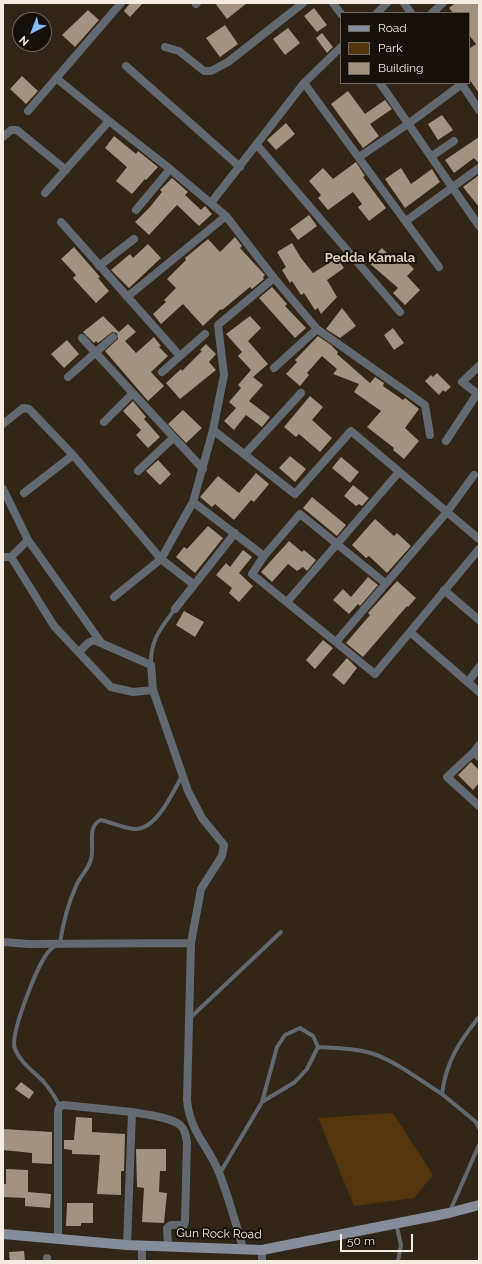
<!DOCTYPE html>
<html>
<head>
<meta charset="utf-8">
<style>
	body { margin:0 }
	#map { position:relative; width:482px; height:1264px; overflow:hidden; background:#322618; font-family:Raleway,sans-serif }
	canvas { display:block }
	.frame { position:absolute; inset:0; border:4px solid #f4ece3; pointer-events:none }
	.legend { position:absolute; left:340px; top:12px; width:130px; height:72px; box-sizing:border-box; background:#16100a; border:1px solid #6f6861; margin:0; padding:5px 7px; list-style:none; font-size:12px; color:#f4ece3 }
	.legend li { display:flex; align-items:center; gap:8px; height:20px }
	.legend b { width:20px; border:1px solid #6f6861 }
	.north { position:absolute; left:12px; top:12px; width:40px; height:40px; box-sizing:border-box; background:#16100a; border:1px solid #6f6861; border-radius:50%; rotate:222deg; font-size:11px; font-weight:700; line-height:16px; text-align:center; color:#f4ece3 }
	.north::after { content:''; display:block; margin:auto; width:14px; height:18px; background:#8abafc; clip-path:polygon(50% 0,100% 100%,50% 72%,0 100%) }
	.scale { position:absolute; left:340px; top:1234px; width:73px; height:18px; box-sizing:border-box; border:2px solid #f4ece3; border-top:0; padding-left:5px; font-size:12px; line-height:14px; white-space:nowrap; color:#f4ece3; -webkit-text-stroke:3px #16100a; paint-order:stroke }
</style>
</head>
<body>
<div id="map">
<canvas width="482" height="1264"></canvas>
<div class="frame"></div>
<ul class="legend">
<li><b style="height:5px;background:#848d99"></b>Road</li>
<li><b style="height:11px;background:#53360b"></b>Park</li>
<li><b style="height:11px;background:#a19281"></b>Building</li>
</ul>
<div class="north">N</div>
<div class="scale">50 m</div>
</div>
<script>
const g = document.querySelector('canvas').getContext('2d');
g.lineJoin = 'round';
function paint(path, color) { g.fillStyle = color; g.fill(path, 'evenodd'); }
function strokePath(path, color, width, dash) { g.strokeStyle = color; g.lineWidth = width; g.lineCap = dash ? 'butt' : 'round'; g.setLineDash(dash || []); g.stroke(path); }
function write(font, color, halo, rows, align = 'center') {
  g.font = font + ' Raleway,sans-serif'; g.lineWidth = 4; g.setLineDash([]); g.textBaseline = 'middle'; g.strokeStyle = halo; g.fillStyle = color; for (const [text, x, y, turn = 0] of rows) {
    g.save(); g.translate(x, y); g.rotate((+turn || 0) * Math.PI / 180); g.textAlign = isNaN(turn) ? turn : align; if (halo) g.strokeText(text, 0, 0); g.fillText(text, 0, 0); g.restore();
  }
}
paint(new Path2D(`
	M393 1113 433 1175 414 1198 354 1206 318 1118Z`), '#53360b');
paint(new Path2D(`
	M130 3H143L130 17 124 11Z
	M215 3H247L227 19Z
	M455 3H477L479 6V93L469 79V49L476 44 469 35V13H453L449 8Z
	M314 8 327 25 317 32 304 16Z
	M88 10 99 20 75 47 62 35Z
	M225 25 238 44 220 57 206 38Z
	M288 28 300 43 285 55 273 39Z
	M322 33 333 47 327 53 316 38Z
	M22 76 38 91 26 104 10 89Z
	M348 91 365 114 385 100 392 109 370 124 379 136 363 148 331 104Z
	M442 115 453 130 438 140 428 124Z
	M286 123 295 134 276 150 267 140Z
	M114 136 136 154 138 151 158 167 146 180 145 179 132 194 116 181 127 167 105 148Z
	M479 137V163L474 158 454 173 445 160Z
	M356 162 365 176 363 177 386 208 369 221 358 207 362 204 353 192 328 210 318 198 321 195 309 181 323 168 333 179Z
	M401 168 411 184 432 169 440 182 405 208 385 179Z
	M479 175V207L463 187Z
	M172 178 188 192 185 195 201 210 205 206 212 214 199 226 177 205 149 235 135 222 150 207 162 192 160 190Z
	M309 215 317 226 298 240 290 229Z
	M235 237 242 246 240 248 265 275 263 277 264 279 252 289 250 287 222 310 221 309 203 326 183 304 161 324 153 314 166 302 164 300 176 288 167 279 186 260 185 258 208 239 220 252Z
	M292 243 301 258 313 273 337 258 344 268 327 280 337 297 321 314 318 308 315 310 304 293 301 295 292 281 290 283 282 270 286 267 277 252Z
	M148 244 161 258 129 288 111 270 130 254 133 258Z
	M74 247 100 277 98 278 109 291 96 303 73 278 76 275 61 259Z
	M382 248 397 263 402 257 414 269 407 276 420 290 405 305 393 293 398 288 368 262Z
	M272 287 287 304 285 306 306 328 295 338 259 298Z
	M342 308 356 326 340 338 326 329Z
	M103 316 119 332 128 324 136 332 125 341 136 353 154 337 161 346 159 347 168 356 151 372 164 386 148 401 105 351 118 339 117 333 112 332 98 343 96 341 94 343 83 332Z
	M250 316 261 328 248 341 268 364 253 377 263 385 249 401 270 417 262 427 246 415 234 430 224 421 236 408 229 402 241 388 238 385 251 370 238 356 242 352 226 334Z
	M393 328 404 343 394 350 384 335Z
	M318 336 331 345 338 352 337 354 370 383 375 377 384 383 383 386 403 400 405 398 419 409 405 428 419 441 404 459 393 450 394 448 367 427 381 411 354 392 359 384 333 374 337 369 322 356 307 373 309 375 300 386 286 374 297 362 295 360Z
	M67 340 79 354 64 368 51 354Z
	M206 344 216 354 209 362 216 370 180 399 166 383 181 369 182 371 202 351 200 350Z
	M437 373 451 387 445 392 443 390 439 395 425 381 431 375 433 377Z
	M310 396 323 407 312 420 332 438 320 452 299 434 296 437 284 427Z
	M133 401 146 417 144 419 160 437 148 448 136 435 141 430 123 411Z
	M183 410 202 428 186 443 168 424Z
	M290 456 306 469 295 482 279 468Z
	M341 457 359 472 350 483 332 468Z
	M158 460 171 474 160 485 146 471Z
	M256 473 269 484 254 502 251 500 234 520 215 504 212 507 200 497 218 476 239 493Z
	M353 485 369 498 362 506 359 504 356 506 344 496Z
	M312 497 346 525 337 536 303 508Z
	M375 519 394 536 397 533 411 546 387 573 369 556 366 558 352 545Z
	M208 526 223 538 195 573 176 557 184 547 187 549Z
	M289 541 302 552 304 550 316 560 307 571 303 567 297 571 288 564 272 582 261 572Z
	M243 550 252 557 239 573 253 586 239 602 229 593 232 588 216 575 226 563 230 567Z
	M368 577 378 585 360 606 358 604 349 614 333 600 343 589 351 597Z
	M397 581 416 598 408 607 407 606 363 657 346 643 370 615 368 613Z
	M184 611 204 622 195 637 176 625Z
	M323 640 333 648 315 669 306 660Z
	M347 658 357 668 344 685 332 675Z
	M471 762 479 770V783L473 790 458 775Z
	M21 1082 34 1092 29 1099 15 1089Z
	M76 1117 92 1118V1132L125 1134 124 1171H121V1195L97 1194 100 1155 72 1154V1150L64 1149V1140H74Z
	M3 1129 52 1132V1164L32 1163V1153L3 1150Z
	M136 1149H166V1171H160L159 1192 167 1193 164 1223 142 1222 144 1188 137 1187Z
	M6 1169 28 1170V1192L51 1194 50 1208 25 1206V1198L3 1197V1184H6Z
	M67 1203H93V1223H81V1226H66Z
	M24 1251 25 1261H10L9 1252Z`), '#a19281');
strokePath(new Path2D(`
	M151 665C150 640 161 628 175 609
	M479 1017C459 1042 446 1062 442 1094L476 1122 479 1128
	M190 1018 281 932
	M318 1047C335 1048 351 1048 367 1052 390 1057 421 1081 442 1094
	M60 1106C55 1097 50 1089 43 1081 33 1071 20 1062 15 1049 9 1035 37 968 46 955 50 949 54 946 60 943 63 923 68 904 76 886 80 876 89 869 91 859 95 846 86 826 101 820 112 823 124 828 134 829 156 831 173 792 182 776
	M220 1173 262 1102 295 1082 307 1069 318 1047 313 1036 300 1028 285 1035 277 1047 262 1102
	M450 1211 479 1145
	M396 1223 401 1245 398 1261`), '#636970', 4);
strokePath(new Path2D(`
	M333 3 341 14
	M404 3 411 13
	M196 4 197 3
	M377 13 387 3
	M432 13 443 3
	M165 47 179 51 204 71H211L228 62 303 3
	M126 66 240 167
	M56 78 109 121 170 169 226 216 274 278 317 329 425 405 430 435
	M304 83 439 267
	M380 83 479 226
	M461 83 479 110
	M28 111 121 3
	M3 137 11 130H17L66 170
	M257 145 400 312
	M432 156 454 141
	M359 157 408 124 462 84
	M45 193 109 121
	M211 203 304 83 341 47
	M136 210 170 169
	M406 221 479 168
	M61 222 180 356
	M99 266 134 239
	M274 278 218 325 224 375 213 430 193 502 264 556 252 574 375 674 479 549
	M127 297 226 216
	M82 338 203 469
	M479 366 462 382 479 395
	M274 368 317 329
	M162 372 205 334
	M68 377 113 337
	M104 422 133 393
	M3 424 23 408 29 409 73 455 161 559 193 584
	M213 430 295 494 351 431 479 539
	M446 441 477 394
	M245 454 301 393
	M138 471 173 438
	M3 489 28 540 11 557H3
	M24 493 73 455
	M28 540 100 641
	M264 556 300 514 385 583
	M11 557 54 626 111 687 133 692 153 690
	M444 590 479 620
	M114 597 161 559 193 502
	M287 602 399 472
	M175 609 235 533
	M410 632 479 692
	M336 642 447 512 474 475
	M468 682 479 667
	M479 745 474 752 479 757
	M474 752 447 777 479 806
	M3 942 29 944 191 943 201 889 222 856 224 845 202 818 188 791 153 690 151 665 94 640 88 643 79 652
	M191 943 187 1100C190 1133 209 1146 220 1175 229 1199 236 1224 243 1248
	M132 1112C144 1114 171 1117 180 1125 185 1129 186 1136 187 1142L185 1221 184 1225H171L167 1228 168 1246
	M58 1238V1110L60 1106 64 1105 132 1112 127 1245
	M262 1250V1261
	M47 1258V1261
	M142 1261V1245`), '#636970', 8);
strokePath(new Path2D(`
	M3 1234 127 1245 262 1250 449 1213 479 1205`), '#848d99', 10);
write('12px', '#f4ece3', '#16100a', [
	["Gun Rock Road",219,1234,1]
]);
write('bold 13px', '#e0d0be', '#16100a', [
	["Pedda Kamala",370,258]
]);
</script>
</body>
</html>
